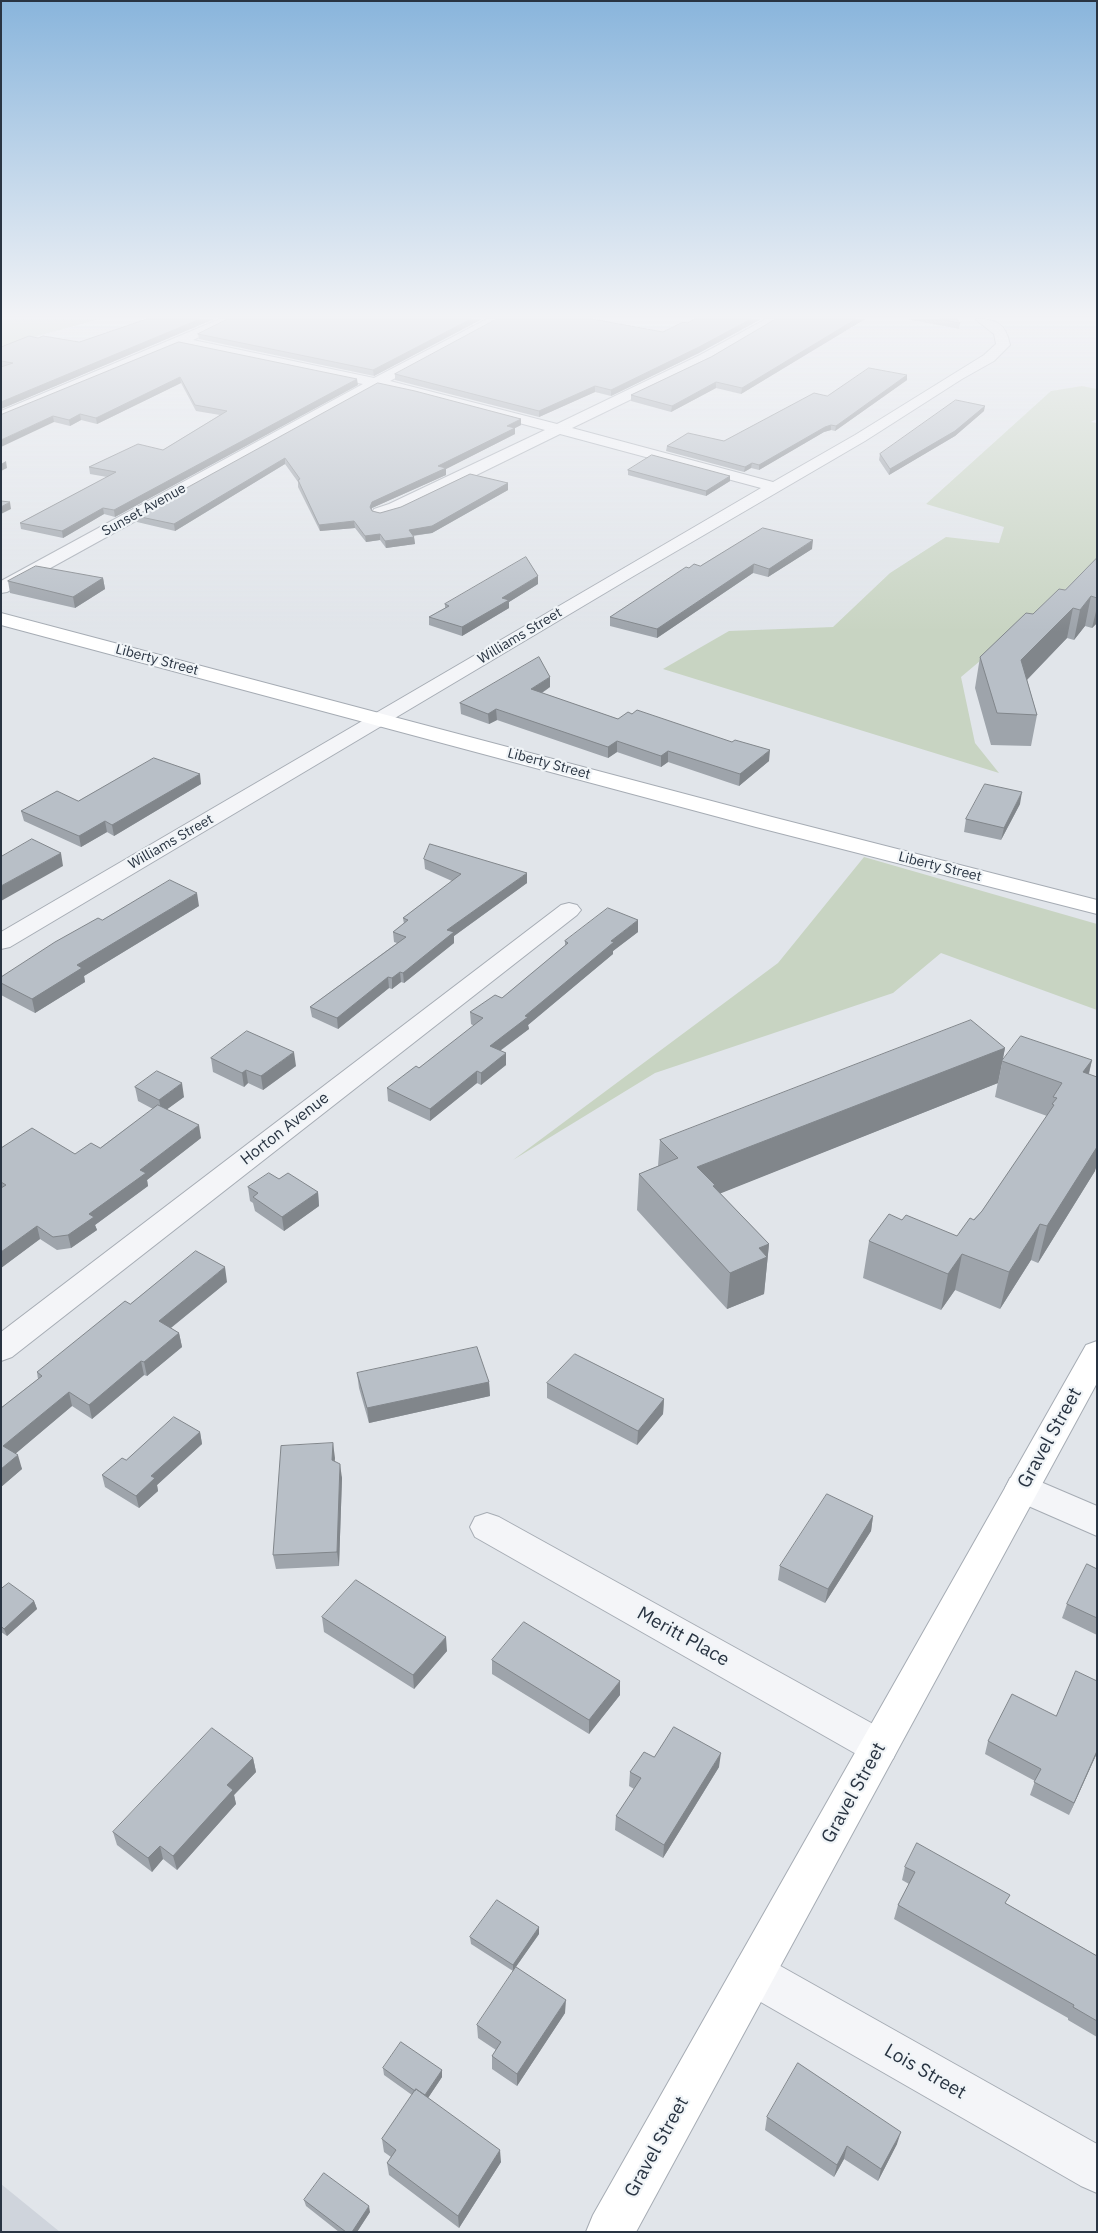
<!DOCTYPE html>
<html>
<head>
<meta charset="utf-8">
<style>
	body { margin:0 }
	#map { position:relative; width:1098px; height:2233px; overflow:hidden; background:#e1e5ea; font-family:"IBM Plex Sans",sans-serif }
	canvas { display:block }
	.frame { position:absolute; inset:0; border:2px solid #293442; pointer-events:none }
</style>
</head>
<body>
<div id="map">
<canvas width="1098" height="2233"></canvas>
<div class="frame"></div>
</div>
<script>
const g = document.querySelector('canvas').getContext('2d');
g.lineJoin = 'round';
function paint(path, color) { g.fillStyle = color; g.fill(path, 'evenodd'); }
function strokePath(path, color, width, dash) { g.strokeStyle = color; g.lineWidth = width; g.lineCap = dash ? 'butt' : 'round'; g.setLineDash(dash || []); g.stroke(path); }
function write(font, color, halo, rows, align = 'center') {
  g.font = font + ' "IBM Plex Sans",sans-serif'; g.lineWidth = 4.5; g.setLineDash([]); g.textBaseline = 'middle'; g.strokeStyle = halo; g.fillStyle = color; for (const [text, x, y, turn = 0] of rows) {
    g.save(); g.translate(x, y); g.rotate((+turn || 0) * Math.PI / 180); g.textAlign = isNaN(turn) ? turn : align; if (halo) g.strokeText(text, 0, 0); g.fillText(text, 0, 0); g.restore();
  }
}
paint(new Path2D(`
	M1 2184 60 2232H1Z`), '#cfd4dc');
paint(new Path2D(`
	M1 319H100L1 346Z
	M1082 386 1097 389V419L1091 422 1097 423V565H1094L961 677 975 743 999 773 663 669 729 631 833 627 890 573 946 537 999 543 1004 527 926 504 1051 391Z
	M864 857 1097 924V1010L941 953 893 993 655 1073 513 1160 778 963Z`), '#c8d4c2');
const street = new Path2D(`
	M220 319H238L193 340 374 378 487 319H504L390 381 557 424 700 355 766 319H782L710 361 572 428 773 482 855 435 984 355 996 344 994 334 975 319C996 319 1006 323 1010 345L994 361 962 379 865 441 632 577 10 947 1 949V932L761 488 560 434 401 512 380 518 374 517 372 513 374 509 389 504 545 430 416 395 378 387 7 592 1 593V581L363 384 180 346 1 420V411Z
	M569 903 577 905 581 910 577 915 12 1357 1 1361V1332L561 905Z
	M1022 1474 1097 1506V1536L1010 1498 1005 1488 1010 1478Z
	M487 1513 499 1517 893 1735 898 1747 893 1759 879 1765 865 1759 475 1537 470 1527 475 1517Z
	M753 1953 768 1959 1097 2144V2193L1081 2186 738 1989 732 1974 738 1959Z`);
const secondary = new Path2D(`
	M1 613 772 817 1097 900V914L756 827 1 625Z
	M1097 1341V1383L636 2232H586L593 2215 1086 1345Z`);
strokePath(street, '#a6acb4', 2);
strokePath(secondary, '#a6acb4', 2);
paint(street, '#f4f5f8');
paint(secondary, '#fff');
paint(new Path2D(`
	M147 319H214L1 409V347L38 338 79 342Z
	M228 319H482L374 376 199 339 198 334Z
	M694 319H761L699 353 611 396 595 392 539 417 395 380V374L663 332 688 323Z
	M776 319H865L741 394 716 388 671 412 631 401V395L711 357Z
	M907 319H957L960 323 959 329Z
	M179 342 358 385 115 517 104 514 63 538 21 529 20 523 107 477 90 474 89 467 163 450 220 415 196 411 181 383 97 424 81 420 70 426 54 422 1 415Z
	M907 375V380L835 431 831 430 824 432 759 470 751 468 744 472 666 451 667 446 724 441 827 396Z
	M378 383 521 419V425L515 428V434L446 469V475L372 508V511L380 513 508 483V490L432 533 413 536 414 537 415 544 386 548 380 540 366 542 355 528 320 531 298 487V482L285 464 175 531 137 522 136 516Z
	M984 411 955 436 889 475 879 460 880 454Z
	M628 470 730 481 706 496 628 475Z
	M812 549 768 577 753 573 657 638 610 626V617L689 568Z
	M1097 558V623L1092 628 1085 626 1074 640 1067 638 1027 680 1037 715 1031 746 991 745 975 688 980 657 1033 614 1065 590Z
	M103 578 105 589 75 608 10 593 8 581Z
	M538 584 509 602V608L462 636 429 625V617L445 608V604Z
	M550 687 542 693 618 719 769 761 739 786 668 762 661 767 617 752 608 758 497 720 489 724 461 714 460 703Z
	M201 784 114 836 107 832 81 847 24 821 21 811 78 801Z
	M1020 804 1001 840 964 832 966 819Z
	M424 859 527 883 454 936V943L404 983 401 982 392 989 389 988 338 1029 312 1017 310 1007 397 943 394 942 393 932 404 924 403 918 452 881 425 869Z
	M199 906 84 976 85 982 35 1013 1 995V977L102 920Z
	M638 932 613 951V954L528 1025 529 1029 500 1051 506 1065 481 1085 477 1083 430 1121 388 1101 387 1088 419 1068 474 1026 471 1024 470 1012 502 998 565 946V941Z
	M1005 1048 998 1083 720 1193 769 1244 764 1294 727 1309 637 1210 639 1174 658 1166 660 1140Z
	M211 1058 296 1066 263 1090 248 1083 244 1087 213 1072Z
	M1092 1060 1089 1074 1095 1171 1038 1263 1031 1260 1000 1309 955 1290 941 1310 863 1278 869 1241 902 1220 957 1236 982 1211 1047 1116 995 1097 1002 1061Z
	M135 1087 184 1097 167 1109 201 1138 147 1180 148 1186 95 1225 97 1230 71 1248 57 1250 40 1239 1 1268V1148L75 1154 100 1148 153 1109 138 1101Z
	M279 1179 318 1192 319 1206 284 1231 255 1211 253 1203 250 1201 248 1187Z
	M227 1282 171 1328 179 1333 182 1347 147 1376 144 1375 92 1419 72 1406 15 1454 22 1469 1 1487V1408L38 1379 37 1372 130 1304Z
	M357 1373 489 1382 490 1396 369 1423 359 1388Z
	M547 1383 664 1399 663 1414 637 1445 547 1398Z
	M200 1432 202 1444 157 1485 158 1491 139 1508 105 1487 102 1475 126 1460Z
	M333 1443 334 1461 342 1478 339 1566 276 1569 273 1555Z
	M873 1516 871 1531 825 1603 778 1580 780 1566Z
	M1097 1569V1635L1062 1618 1067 1604Z
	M1 1589 34 1601 37 1609 7 1636 1 1632Z
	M322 1617 447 1651 414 1689 324 1632Z
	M492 1660 620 1695 589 1734 492 1674Z
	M1056 1716 1097 1753 1069 1815 1030 1795 1035 1781 985 1754 988 1741Z
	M654 1757 719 1767 663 1858 615 1830 616 1816 634 1789 629 1786 630 1772Z
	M253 1758 256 1772 234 1795 236 1804 177 1870 163 1859 152 1872 117 1845 113 1832Z
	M905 1867 1007 1904 1097 1956V2037L1068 2020V2018L894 1919 898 1905 909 1884 902 1880Z
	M539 1934 513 1971 471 1944 470 1937Z
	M565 2013 517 2086 492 2069V2056L496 2050 478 2038 477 2025Z
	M383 2068 442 2070V2077L428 2098 501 2162 459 2228 389 2175 387 2163 391 2157 384 2152 382 2139 412 2095 384 2075Z
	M767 2117 897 2144 878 2181 844 2159 834 2177 765 2130Z
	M304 2200 370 2212 357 2232H339L306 2206Z`), '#9ea4ab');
paint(new Path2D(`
	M200 319H214L1 409V402Z
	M471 319H482L374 376 373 370Z
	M751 319H761L699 353 611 396V390Z
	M856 319H865L741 394 742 388Z
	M907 375V380L835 431 836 426Z
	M180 377 181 383 97 424 96 418Z
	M357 379 358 385 115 517 114 510Z
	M716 382V388L671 412 672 406Z
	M595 386V392L539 417V411Z
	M985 406 984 411 955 436 889 475 890 469Z
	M80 414 81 420 70 426 69 420Z
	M53 416 54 422 1 447V440Z
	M521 419V425L515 428V434L446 469V475L372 508 370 514V507L372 502 438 466 507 426Z
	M831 425V430L824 432 759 470V465L825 427Z
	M285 458V464L175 531 174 524Z
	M6 461 7 468 1 471V464Z
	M752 463 751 468 744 472 745 467Z
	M730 476V481L706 496V491Z
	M508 483V490L432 533 409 536V530Z
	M10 502 11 509 1 514V507Z
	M103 508 104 514 63 538 62 531Z
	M354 521 355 528 320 531 319 525Z
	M380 534V540L366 542 365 536Z
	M414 537 415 544 386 548 385 541Z
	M813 540 812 549 768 577 769 569Z
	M754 564 753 573 657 638V629Z
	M538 576V584L509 602V608L462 636V627L502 598Z
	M103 578 105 589 75 608 73 597Z
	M1091 596 1085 626 1074 640 1080 610Z
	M1097 607V623L1092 628Z
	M1073 608 1067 638 1016 691 1021 660Z
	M550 677V687L531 700V689Z
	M496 709 497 720 489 724 488 714Z
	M617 741V752L608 758V747Z
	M770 750 769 761 739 786 740 774Z
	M668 751V762L661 767V756Z
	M200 774 201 784 114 836 112 825Z
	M1022 792 1020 804 1001 840 1004 828Z
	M105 821 107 832 81 847 79 836Z
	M61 853 63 866 1 901V886Z
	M527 873V883L454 936V943L404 983 403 973 447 930Z
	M197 893 199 906 84 976 85 982 35 1013 32 999 77 965Z
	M638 920V932L613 951V954L528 1025 529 1029 490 1058V1046L611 941Z
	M400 972 401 982 392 989V978Z
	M388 977 389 988 338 1029 337 1018Z
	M1005 1048 998 1083 714 1196 697 1167Z
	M294 1052 296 1066 263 1090 261 1076Z
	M506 1053V1065L481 1085V1073Z
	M1092 1060 1083 1096V1072Z
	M246 1070 248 1083 244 1087 242 1073Z
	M477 1071V1083L430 1121V1109Z
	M182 1083 184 1097 162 1113 159 1100Z
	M199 1125 201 1138 147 1180 148 1186 95 1225 97 1230 71 1248 68 1235 89 1214 140 1170Z
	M1097 1140V1165L1095 1171 1038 1263 1047 1226Z
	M318 1192 319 1206 284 1231 282 1217Z
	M1040 1224 1031 1260 1000 1309 1009 1272Z
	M37 1226 40 1239 1 1268V1252Z
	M769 1244 764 1294 727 1309 730 1273 759 1248Z
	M962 1254 955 1290 941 1310 948 1274Z
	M225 1267 227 1282 162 1335 159 1321Z
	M179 1333 182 1347 147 1376 144 1362Z
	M141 1361 144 1375 92 1419 89 1405Z
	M489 1382 490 1396 369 1423 367 1408Z
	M69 1392 72 1406 8 1460 3 1446Z
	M664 1399 663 1414 637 1445 638 1431Z
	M200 1432 202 1444 157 1485 158 1491 139 1508 136 1496 151 1476Z
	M333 1443 335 1458 334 1474 332 1460Z
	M18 1455 22 1469 1 1487V1469Z
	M340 1464 342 1478 339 1566 337 1552Z
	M873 1516 871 1531 825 1603 828 1589Z
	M34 1601 37 1609 7 1636 4 1629Z
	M446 1637 447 1651 414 1689 413 1675Z
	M620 1681V1695L589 1734V1720Z
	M1097 1751V1753L1069 1815 1074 1803Z
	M721 1753 719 1767 663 1858 664 1845Z
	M253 1758 256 1772 234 1795 236 1804 177 1870 173 1856 227 1785Z
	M160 1846 163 1859 152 1872 148 1858Z
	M539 1927V1934L513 1971V1965Z
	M566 2000 565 2013 517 2086V2074Z
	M442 2070V2077L424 2104V2097Z
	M901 2132 897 2144 878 2181 881 2169Z
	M847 2146 844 2159 834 2177 837 2165Z
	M500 2150 501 2162 459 2228 458 2216Z
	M369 2206 370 2212 357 2232H352Z`), '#81868b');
const building = new Path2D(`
	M147 319H200L1 402V367L13 363 1 361V347L29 336 38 338 43 336 79 342Z
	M228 319H471L373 370 198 334Z
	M497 319H592L663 332 683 322 688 323 694 319H751L699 347 611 390 595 386 539 411 395 374Z
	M776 319H856L742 388 716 382 672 406 631 395 711 357Z
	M940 319H957L960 323Z
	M179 342 357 379 114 510 103 508 62 531 20 523 116 472 89 467 138 444 163 450 227 411 195 405 180 377 96 418 80 414 69 420 53 416 1 440V415Z
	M869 368 907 375 836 426 831 425 825 427 759 465 752 463 745 467 667 446 688 433 724 441 814 393 827 396Z
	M378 383 415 391 521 419 507 426 515 428 438 466 446 468 372 502 370 507 372 511 380 513 401 507 470 474 508 483 432 526 409 530 414 537 385 541 380 534 365 536 354 521 319 525 298 480 300 479 285 458 174 524 136 516Z
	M956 400 985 406 955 431 890 469 880 454Z
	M652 455 730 476 706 491 628 470Z
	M1 501 10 502 1 507Z
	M763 528 813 540 769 569 754 564 657 629 610 617 686 567 689 568 694 564 700 566Z
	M526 557 538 576 502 598 509 600 462 627 429 617 449 606 445 604Z
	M1097 558V598L1091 596 1080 610 1073 608 1021 660 1037 715 997 713 980 657 1026 613 1033 614 1059 589 1065 590Z
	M36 566 103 578 73 597 8 581Z
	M539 657 550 677 531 689 618 719 628 712 632 714 637 710 732 742 735 740 770 750 740 774 668 751 661 756 617 741 608 747 496 709 488 714 460 703Z
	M154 758 200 774 112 825 105 821 79 836 21 811 57 791 78 801Z
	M985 784 1022 792 1004 828 966 819Z
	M32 839 61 853 1 886V857Z
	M430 844 527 873 447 930 454 932 403 973 400 972 392 978 388 977 337 1018 310 1007 406 937 393 932 408 920 403 918 461 874 424 859Z
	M170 880 197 893 77 965 82 968 32 999 1 983V977L55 942 98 918 102 920Z
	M608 908 638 920 611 941 614 942 525 1016 528 1017 490 1046 506 1053 481 1073 477 1071 430 1109 387 1088 416 1066 419 1068 483 1018 470 1012 495 995 502 998 568 943 565 941Z
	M971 1020 1005 1048 697 1167 715 1185 713 1186 769 1244 759 1248 767 1257 730 1273 639 1174 678 1158 660 1140Z
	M247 1031 294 1052 261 1076 246 1070 242 1073 211 1058Z
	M1021 1036 1092 1060 1083 1072 1097 1077V1147L1047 1226 1040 1224 1009 1272 962 1254 948 1274 869 1241 889 1214 902 1220 906 1215 957 1236 970 1218 974 1220 982 1211 1054 1105 1052 1104 1057 1098 1053 1097 1062 1083 1002 1061Z
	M157 1071 182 1083 159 1100 135 1087Z
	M158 1105 199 1125 140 1170 146 1173 89 1214 94 1217 68 1235 53 1237 37 1226 1 1252V1188L6 1185 1 1182V1148L32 1128 75 1154 91 1143 100 1148Z
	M269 1173 279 1179 288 1173 318 1192 282 1217 253 1197 258 1193 248 1187Z
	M196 1251 225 1267 159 1321 179 1333 144 1362 141 1361 89 1405 69 1392 3 1446 18 1455 1 1469V1408L42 1376 37 1372 125 1301 130 1304Z
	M477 1347 489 1382 367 1408 357 1373Z
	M575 1354 664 1399 638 1431 547 1383Z
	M174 1417 200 1432 151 1476 155 1478 136 1496 102 1475 122 1458 126 1460Z
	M333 1443 332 1460 340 1464 337 1552 273 1555 281 1446Z
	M827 1494 873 1516 828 1589 780 1566Z
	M1087 1564 1097 1569V1618L1067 1604Z
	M356 1580 446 1637 413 1675 322 1617Z
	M9 1583 34 1601 4 1629 1 1626V1589Z
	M524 1622 620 1681 589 1720 492 1660Z
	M1076 1671 1097 1681V1751L1074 1803 1034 1782 1041 1769 988 1741 1012 1694 1056 1716Z
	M674 1727 721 1753 664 1845 616 1816 641 1778 630 1772 644 1752 654 1757Z
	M212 1728 253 1758 227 1785 233 1790 173 1856 160 1846 148 1858 113 1832Z
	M917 1843 1010 1895 1005 1903 1097 1956V2021L1073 2007 1074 2005 898 1905 915 1872 905 1867Z
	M497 1900 539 1927 513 1965 470 1937Z
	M516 1967 566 2000 517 2074 492 2056 501 2042 477 2025Z
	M401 2042 442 2070 425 2095 416 2089 415 2091 383 2068Z
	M798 2063 901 2132 881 2169 847 2146 837 2165 767 2117Z
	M416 2089 500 2150 458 2216 387 2163 396 2150 382 2139Z
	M324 2173 369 2206 352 2232H346L304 2200Z`);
paint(building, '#b8bfc7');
strokePath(building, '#81868b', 1);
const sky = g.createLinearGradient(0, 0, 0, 632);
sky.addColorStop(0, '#89b5dc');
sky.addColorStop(0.5, '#f2f3f6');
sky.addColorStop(1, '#f2f3f600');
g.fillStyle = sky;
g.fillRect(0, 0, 1098, 632);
write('14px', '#293442', '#f0f4f7', [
	["Sunset Avenue",144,510,-29],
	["Williams Street",520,636,-31],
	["Liberty Street",157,660,15],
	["Liberty Street",549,764,15],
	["Williams Street",171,842,-30],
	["Liberty Street",940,867,14]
]);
write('16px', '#293442', '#f0f4f7', [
	["Horton Avenue",285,1129,-38]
]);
write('19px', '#293442', '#f0f4f7', [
	["Gravel Street",1050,1438,-61],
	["Meritt Place",683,1637,29],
	["Gravel Street",854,1793,-61],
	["Lois Street",925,2072,30],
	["Gravel Street",657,2147,-61]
]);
</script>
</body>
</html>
